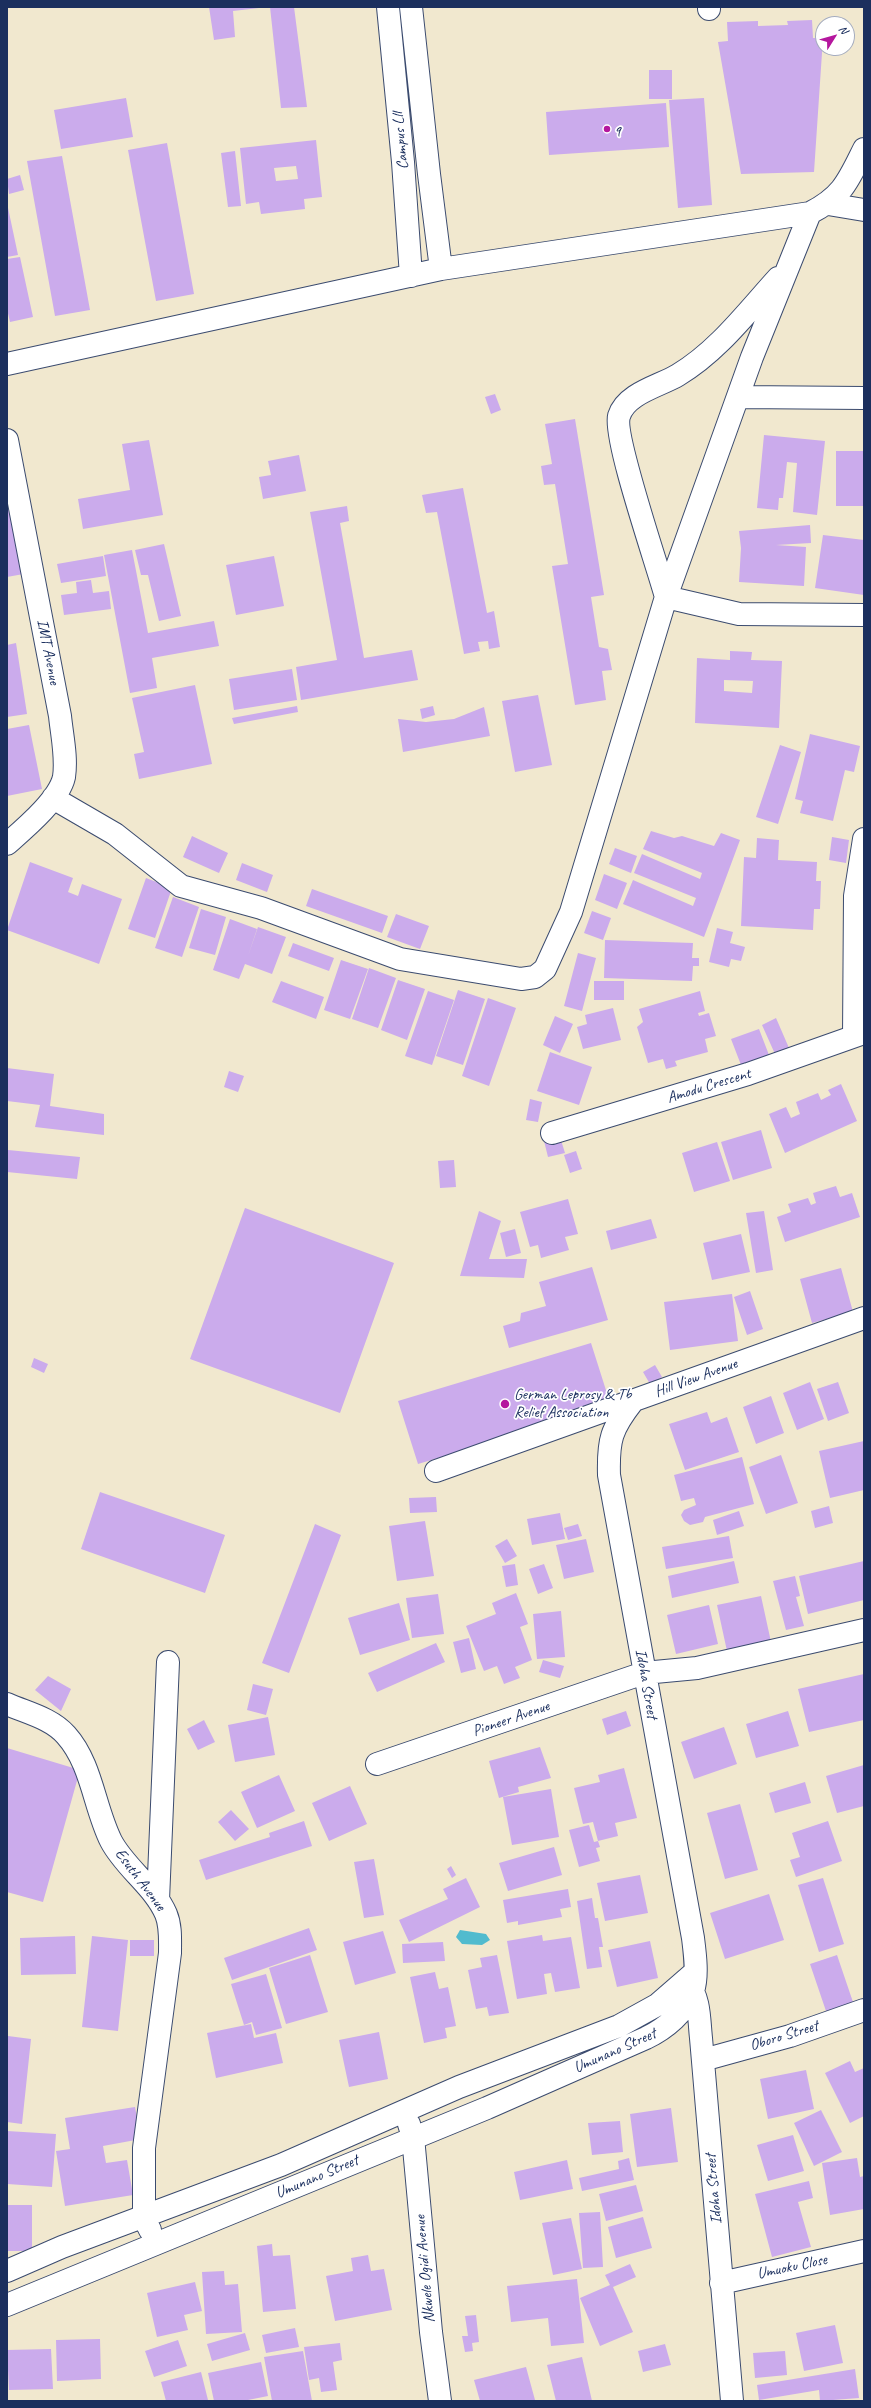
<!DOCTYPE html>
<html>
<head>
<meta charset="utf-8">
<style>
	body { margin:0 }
	#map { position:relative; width:871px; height:2408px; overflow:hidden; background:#f1e8cf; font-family:Caveat,sans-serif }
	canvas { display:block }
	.frame { position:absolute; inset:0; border:8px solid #1b2f5e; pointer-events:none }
	.north { position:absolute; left:815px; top:16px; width:40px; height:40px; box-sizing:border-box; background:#fff; border:1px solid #a4acbf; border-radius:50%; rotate:53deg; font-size:11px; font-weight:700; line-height:16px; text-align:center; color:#1b2f5e }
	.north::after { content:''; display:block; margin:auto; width:14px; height:18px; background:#b5179e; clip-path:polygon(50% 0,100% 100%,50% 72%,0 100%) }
</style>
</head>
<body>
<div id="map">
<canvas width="871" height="2408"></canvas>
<div class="frame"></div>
<div class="north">N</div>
</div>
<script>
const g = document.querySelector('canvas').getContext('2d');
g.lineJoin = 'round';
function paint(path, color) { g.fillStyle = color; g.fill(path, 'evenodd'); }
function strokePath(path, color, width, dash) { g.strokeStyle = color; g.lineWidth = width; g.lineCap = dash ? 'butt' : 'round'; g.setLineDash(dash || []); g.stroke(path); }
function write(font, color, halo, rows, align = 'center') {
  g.font = font + ' Caveat,sans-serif'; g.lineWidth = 3.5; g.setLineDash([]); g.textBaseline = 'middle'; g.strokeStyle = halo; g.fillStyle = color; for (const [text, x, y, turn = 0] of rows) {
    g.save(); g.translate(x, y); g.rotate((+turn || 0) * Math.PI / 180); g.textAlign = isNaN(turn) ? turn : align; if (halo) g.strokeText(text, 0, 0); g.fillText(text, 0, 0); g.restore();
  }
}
paint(new Path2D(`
	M460 1930 486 1934 490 1940 482 1945 462 1944 456 1937Z`), '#51bbce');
paint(new Path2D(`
	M209 7H259V8L233 11 235 37 214 40Z
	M270 7H294L307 107 281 108Z
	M812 20 813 38H823L814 172 741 174 718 42 728 41 727 22 758 21V26L788 25 787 21Z
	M649 70H672V99H649Z
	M126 98 133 137 61 149 54 110Z
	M704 98 712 205 678 208 669 100Z
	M666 103 669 147 549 155 546 112Z
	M316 140 322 197 304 199 305 209 261 214 259 202 246 204 240 148ZM296 166 298 179 276 181 274 168Z
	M167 143 194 294 156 301 128 150Z
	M235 151 241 206 228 207 221 153Z
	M62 156 90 310 55 316 27 161Z
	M20 175 24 190 9 194 7 179Z
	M7 203 18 255 7 257Z
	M20 257 33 317 10 322 7 309V259Z
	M495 394 501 410 491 414 485 397Z
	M575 419 604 595 591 597 599 647 608 649 612 670 602 671 606 700 575 705 552 566 568 564 555 484 544 485 541 466 552 464 545 424Z
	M764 435 825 441 817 515 793 512 797 463 787 462 783 498H779L778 510 757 508Z
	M149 440 163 515 83 529 78 499 130 490 122 444Z
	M836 451H864V506H836Z
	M299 455 306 491 263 499 259 477 271 475 268 461Z
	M7 465 29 573 7 577Z
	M463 488 487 613 494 611 500 647 489 649 488 641 478 642 480 651 464 654 437 512 426 513 422 495Z
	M347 506 349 521 340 523 364 658 412 650 418 680 301 700 296 667 337 660 310 512Z
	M810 525 811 543 776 545 806 547 804 586 739 582 741 548 739 531Z
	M823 535 864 540V595L815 588Z
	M164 544 181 616 159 621 148 575H141L135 550Z
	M132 550 148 633 214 621 219 646 152 658 157 688 130 693 104 555Z
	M103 556 106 576 61 583 57 564Z
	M274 556 284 606 236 615 226 565Z
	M91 580 93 593 109 591 111 609 64 615 61 595 77 593 76 582Z
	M16 643 27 714 7 717V645Z
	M730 651 752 652 751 660 782 661 779 728 695 723 697 658 730 660ZM724 680 753 681 752 693 724 691Z
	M292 669 297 700 234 710 229 679Z
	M195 685 212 764 139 779 134 754 144 752 132 698Z
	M538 695 552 765 515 772 502 701Z
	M297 706 298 712 234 724 232 718Z
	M433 706 435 715 422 719 420 709Z
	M484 707 490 736 403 752 398 719 426 722 454 719Z
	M29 725 42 789 7 796V729Z
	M810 734 860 746 854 772 845 770 833 821 800 813 803 801 795 799Z
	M780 745 801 752 778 824 756 817Z
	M651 831 674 838 682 836 714 846 721 833 740 840 704 937 623 904 633 880 693 906 696 898 634 873 642 854 700 879 702 873 643 849Z
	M192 836 228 853 219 873 183 857Z
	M832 837 849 840 846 863 829 860Z
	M757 838 779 840 778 860 817 862 816 881H821L820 909H814L813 930 741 926 744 857 756 858Z
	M615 848 637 856 631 873 609 864Z
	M30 862 73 878 68 892 78 896 82 884 122 899 99 964 7 930Z
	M242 863 273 875 267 892 236 880Z
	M604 874 627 883 617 909 595 900Z
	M146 878 172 888 155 938 128 929Z
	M312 889 388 916 382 933 306 906Z
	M173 897 199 907 182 957 155 948Z
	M201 909 226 917 215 955 189 948Z
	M592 911 611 918 603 940 584 933Z
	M396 914 429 926 420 949 387 937Z
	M230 919 257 929 248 956 258 927 286 937 272 974 245 964 239 979 213 970Z
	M717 928 733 932 730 943 745 947 741 961 731 959 729 967 709 962Z
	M605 940 693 943 692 958H699V966H693L692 981 604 978Z
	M293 943 334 958 329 971 288 956Z
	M578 953 596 958 582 1011 564 1006Z
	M341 960 368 969 350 1019 324 1010Z
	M369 968 396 978 378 1028 352 1019Z
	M398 980 425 989 407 1040 381 1030Z
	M281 981 324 997 316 1019 272 1002Z
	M594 981H624V1000H594Z
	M458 990 485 999 463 1065 436 1056Z
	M428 991 454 1000 432 1065 405 1056Z
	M700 991 705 1011 698 1013 699 1016 709 1013 716 1036 705 1039 708 1052 675 1061 677 1066 666 1069 663 1059 648 1063 637 1027 643 1022 639 1009Z
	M488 998 516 1008 489 1086 462 1076Z
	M613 1008 621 1040 583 1049 577 1027 587 1024 585 1015Z
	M555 1016 573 1024 560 1053 543 1045Z
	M776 1018 789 1048 775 1054 762 1025Z
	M759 1029 769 1055 741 1065 731 1039Z
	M550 1052 592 1067 579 1105 537 1091Z
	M7 1068 54 1074 50 1106 104 1114V1135L35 1127 40 1105 7 1101Z
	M229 1071 244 1076 238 1092 224 1087Z
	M841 1084 857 1121 785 1153 769 1114 786 1107 791 1118 800 1114 796 1102 818 1093 821 1100 831 1095 828 1090Z
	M530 1099 542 1102 538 1122 526 1120Z
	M761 1130 772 1168 733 1180 721 1142Z
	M560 1137 565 1153 548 1157 544 1141Z
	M717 1142 730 1181 694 1192 682 1153Z
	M8 1150 80 1157 77 1179 7 1172Z
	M576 1151 582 1169 570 1173 564 1155Z
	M454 1160 456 1187 440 1188 438 1161Z
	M836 1186 840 1197 852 1193 860 1217 785 1242 777 1217 791 1212 788 1204 808 1198 811 1205 816 1203 813 1193Z
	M568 1199 578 1234 565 1237 569 1250 541 1258 538 1245 530 1247 520 1212Z
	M245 1208 394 1263 340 1413 190 1359Z
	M479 1211 501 1221 489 1259H527L524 1278 460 1276Z
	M764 1211 773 1270 756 1273 746 1213Z
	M651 1219 657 1238 611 1250 606 1231Z
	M515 1229 521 1253 506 1257 500 1233Z
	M741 1234 750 1272 712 1280 703 1243Z
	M592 1267 608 1320 509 1348 503 1326 520 1321 521 1313 546 1306 539 1282Z
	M841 1268 853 1312 812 1323 800 1279Z
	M750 1291 763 1329 747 1335 734 1297Z
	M732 1294 738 1341 670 1350 664 1302Z
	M591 1343 611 1406 418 1464 398 1401Z
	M34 1358 48 1364 44 1373 31 1367Z
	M655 1365 662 1377 650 1384 643 1372Z
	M810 1382 824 1419 797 1430 783 1393Z
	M838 1382 849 1413 828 1421 817 1389Z
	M771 1396 784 1433 756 1444 743 1407Z
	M707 1412 711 1423 727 1417 739 1452 685 1470 669 1424Z
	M864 1441V1490L830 1498 819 1451Z
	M781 1455 798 1503 766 1514 749 1467Z
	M742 1457 754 1504 705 1517 703 1522 690 1525 684 1521 681 1515 684 1510 696 1505 694 1498 681 1501 674 1475Z
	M100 1492 225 1535 205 1593 81 1549Z
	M436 1497 437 1512 410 1513 409 1498Z
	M829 1506 833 1523 815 1528 811 1511Z
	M739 1511 744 1526 717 1535 713 1520Z
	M560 1513 565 1539 532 1545 527 1519Z
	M425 1521 434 1576 397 1581 389 1526Z
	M315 1524 341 1535 289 1673 262 1663Z
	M578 1524 582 1536 568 1540 564 1528Z
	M729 1536 733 1558 666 1569 662 1547Z
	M507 1539 517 1556 505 1563 495 1546Z
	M586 1539 594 1572 564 1579 556 1545Z
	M734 1561 739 1583 672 1598 668 1576Z
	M864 1561V1600L808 1614 799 1576Z
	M515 1564 518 1585 506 1587 502 1566Z
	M544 1564 553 1588 538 1594 529 1569Z
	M795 1576 800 1596 796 1597 804 1626 786 1630 773 1581Z
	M516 1593 528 1624 520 1627 532 1660 515 1667 520 1678 504 1684 497 1666 484 1671 466 1626 496 1614 492 1603Z
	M438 1594 444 1634 412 1638 406 1598Z
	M761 1596 771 1642 727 1651 717 1605Z
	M399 1603 410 1640 360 1655 348 1618Z
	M709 1605 718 1644 676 1654 667 1615Z
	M561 1611 565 1657 537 1659 533 1614Z
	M469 1638 476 1669 461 1673 453 1642Z
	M436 1643 445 1662 377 1692 368 1673Z
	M543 1660 564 1666 560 1678 539 1672Z
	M864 1674V1720L809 1732 798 1689Z
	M48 1676 71 1689 61 1711 35 1690Z
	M253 1684 273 1689 266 1715 247 1710Z
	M626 1711 631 1726 607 1735 602 1719Z
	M788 1711 799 1746 756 1758 746 1724Z
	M268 1717 275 1755 235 1762 228 1725Z
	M204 1720 215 1742 198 1750 187 1729Z
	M724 1727 737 1764 694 1779 681 1742Z
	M540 1747 551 1778 518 1787 519 1792 499 1798 489 1761Z
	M7 1748 80 1770 43 1902 7 1892Z
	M864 1765V1806L837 1813 826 1776Z
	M624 1768 637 1818 615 1823 618 1836 598 1841 593 1822 583 1824 574 1788 600 1782 598 1775Z
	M279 1775 295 1811 257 1828 241 1792Z
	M805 1782 811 1803 775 1813 769 1793Z
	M350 1786 367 1824 329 1841 312 1803Z
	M551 1789 559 1837 512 1845 503 1797Z
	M740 1804 758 1870 725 1879 707 1813Z
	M231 1810 249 1829 235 1841 218 1822Z
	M304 1821 312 1846 206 1880 199 1860 270 1837 269 1833Z
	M828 1821 842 1861 796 1877 790 1860 800 1857 792 1833Z
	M589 1825 594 1842 598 1841 600 1847 596 1848 600 1861 579 1867 569 1830Z
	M554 1847 562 1875 508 1891 499 1863Z
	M374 1859 384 1915 364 1918 354 1862Z
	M451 1866 456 1875 452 1878 447 1869Z
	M640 1875 648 1913 605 1921 597 1883Z
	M466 1878 480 1907 409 1942 399 1920 448 1899 443 1889Z
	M823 1878 844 1944 819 1952 798 1885Z
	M568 1889 571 1907 560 1909 562 1917 518 1925V1921L507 1923 503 1900Z
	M769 1894 784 1940 725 1959 710 1913Z
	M592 1898 595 1918H598L603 1947H599L602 1967 587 1969 577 1901Z
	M309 1928 317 1950 232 1980 224 1958Z
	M383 1931 396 1973 355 1985 343 1942Z
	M542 1935 543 1941 571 1937 580 1988 555 1992 551 1973 544 1974 547 1994 517 1999 507 1941Z
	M75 1936 76 1974 21 1975 20 1938Z
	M92 1936 128 1940 118 2031 82 2027Z
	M130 1940H154V1956H130Z
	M650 1941 658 1978 617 1987 608 1950Z
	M443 1942 445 1961 403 1963 402 1944Z
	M310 1955 328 2012 286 2024 269 1968Z
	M497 1955 509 2013 489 2016 487 2007 476 2009 468 1970 482 1967 480 1958Z
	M837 1955 854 2005 827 2014 810 1964Z
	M435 1972 439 1989 448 1987 456 2026 445 2028 447 2038 424 2043 410 1977Z
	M266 1974 282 2028 256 2035 252 2022 244 2025 231 1984Z
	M251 2024 254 2038 276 2033 283 2063 216 2078 207 2033Z
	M379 2032 388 2079 349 2087 339 2040Z
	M8 2036 31 2039 22 2124 7 2122Z
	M850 2061 855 2072 864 2068V2116L850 2123 825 2073Z
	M806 2070 814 2109 768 2119 760 2079Z
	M135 2107 141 2139 103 2146 106 2163 127 2160 133 2195 65 2206 56 2151 70 2149 65 2118Z
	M671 2108 678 2162 637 2167 630 2114Z
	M821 2110 842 2152 814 2166 794 2123Z
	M620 2121 623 2152 592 2155 588 2123Z
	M7 2131 56 2134 52 2187 7 2184Z
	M793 2135 804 2171 768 2181 757 2145Z
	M629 2158 634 2180 582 2191 579 2178 619 2169 618 2161Z
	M857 2158 860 2177 864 2176V2209L830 2215 822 2163Z
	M567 2160 573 2189 520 2200 514 2172Z
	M809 2181 813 2198 798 2202 811 2247 772 2257 755 2194Z
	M636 2185 643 2211 606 2221 599 2194Z
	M7 2205H32V2251H7Z
	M600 2212 603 2267 583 2268 579 2213Z
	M643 2217 652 2248 616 2258 608 2227Z
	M571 2218 582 2269 553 2275 542 2223Z
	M272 2244 273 2256 290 2255 296 2309 263 2312 257 2246Z
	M368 2255 371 2271 384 2269 392 2310 335 2321 326 2276 353 2271 351 2258Z
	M630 2264 636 2277 613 2287 633 2332 600 2346 580 2298 610 2285 605 2275Z
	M224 2271 225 2285 238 2284 242 2332 206 2334 202 2272Z
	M577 2279 584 2343 551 2346 548 2318 511 2322 507 2286Z
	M195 2282 202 2311 184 2315 188 2330 157 2337 147 2293Z
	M476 2315 479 2342 472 2343 473 2351 465 2352 462 2336H468L465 2316Z
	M835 2325 843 2363 804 2371 796 2333Z
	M295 2328 299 2347 266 2353 262 2335Z
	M245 2333 250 2350 212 2361 207 2344Z
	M100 2339 101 2379 57 2381 56 2340Z
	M178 2340 187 2366 154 2377 145 2351Z
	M340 2343 342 2360 333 2362 337 2390 321 2392 319 2378 309 2380 304 2347Z
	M665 2344 671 2365 643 2372 638 2351Z
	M51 2349 53 2389 9 2390 7 2350Z
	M303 2351 312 2401H272L264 2357Z
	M785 2351 787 2375 755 2378 753 2353Z
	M582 2357 592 2401H556L547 2365Z
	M261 2362 268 2396 243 2401H214L208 2373Z
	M526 2367 535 2400 480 2401 474 2380Z
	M855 2369 859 2398 820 2401 819 2390 759 2400 757 2385Z
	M201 2372 208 2400 166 2401 161 2382Z`), '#cbabec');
const minor = new Path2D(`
	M388 7 403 162 411 276
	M411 7 429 174 441 269
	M709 7V9
	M828 204 864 210
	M778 278C747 312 718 351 678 375 660 386 626 393 619 416 613 437 658 567 666 597L739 614 864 615
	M7 364 441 269 810 213C843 196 848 181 864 149
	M738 397 864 398
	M7 440 60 716C62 736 67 757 64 777 59 800 24 829 7 844
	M53 798 115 834 181 886 261 908 400 959 521 979 535 977 545 969 571 912 666 597 752 357 810 213
	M854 1036 855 896 864 839
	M552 1133 748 1074 864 1033
	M436 1471 864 1318
	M7 1704C27 1713 51 1718 66 1735 92 1764 94 1807 111 1841 125 1868 154 1886 166 1914 171 1926 170 1939 170 1953L144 2148V2218L150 2230
	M377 1764 644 1673 697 1668 864 1630
	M158 1900 168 1662
	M688 1984C700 1998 699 2020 701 2038L732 2401
	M703 2060 790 2036 864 2010
	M409 2124 413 2137 431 2332 440 2401
	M7 2271 62 2247 281 2165 459 2087 619 2026 657 2005 695 1972
	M721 2283 864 2251
	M7 2305 487 2108 646 2038C665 2029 686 2012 693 1991 698 1976 695 1954 693 1938L609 1475C608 1440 611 1429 633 1401`);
strokePath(minor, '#3b4b6f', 24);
strokePath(minor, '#fff', 22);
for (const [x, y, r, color] of [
	[607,129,4,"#b5179e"],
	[505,1404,5,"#b5179e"]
]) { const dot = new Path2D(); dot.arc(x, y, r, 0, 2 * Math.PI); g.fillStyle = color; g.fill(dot); strokePath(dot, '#fff', 1.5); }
write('16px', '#1b2f5e', '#fff', [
	["q",615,129],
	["German Leprosy & Tb",514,1395],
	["Relief Association",514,1413]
], 'left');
write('16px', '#1b2f5e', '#fff', [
	["Campus Lll",401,141,-95],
	["IMT Avenue",48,652,79],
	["Amodu Crescent",709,1086,-17],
	["Hill View Avenue",696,1378,-20],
	["Idoha Street",646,1684,80],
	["Pioneer Avenue",511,1719,-19],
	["Esuth Avenue",140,1880,53],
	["Oboro Street",784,2036,-17],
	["Umunano Street",615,2051,-24],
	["Umunano Street",317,2177,-23],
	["Idoha Street",714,2189,-95],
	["Umuoku Close",792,2267,-12],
	["Nkwele Ogidi Avenue",425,2269,-95]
]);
</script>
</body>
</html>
